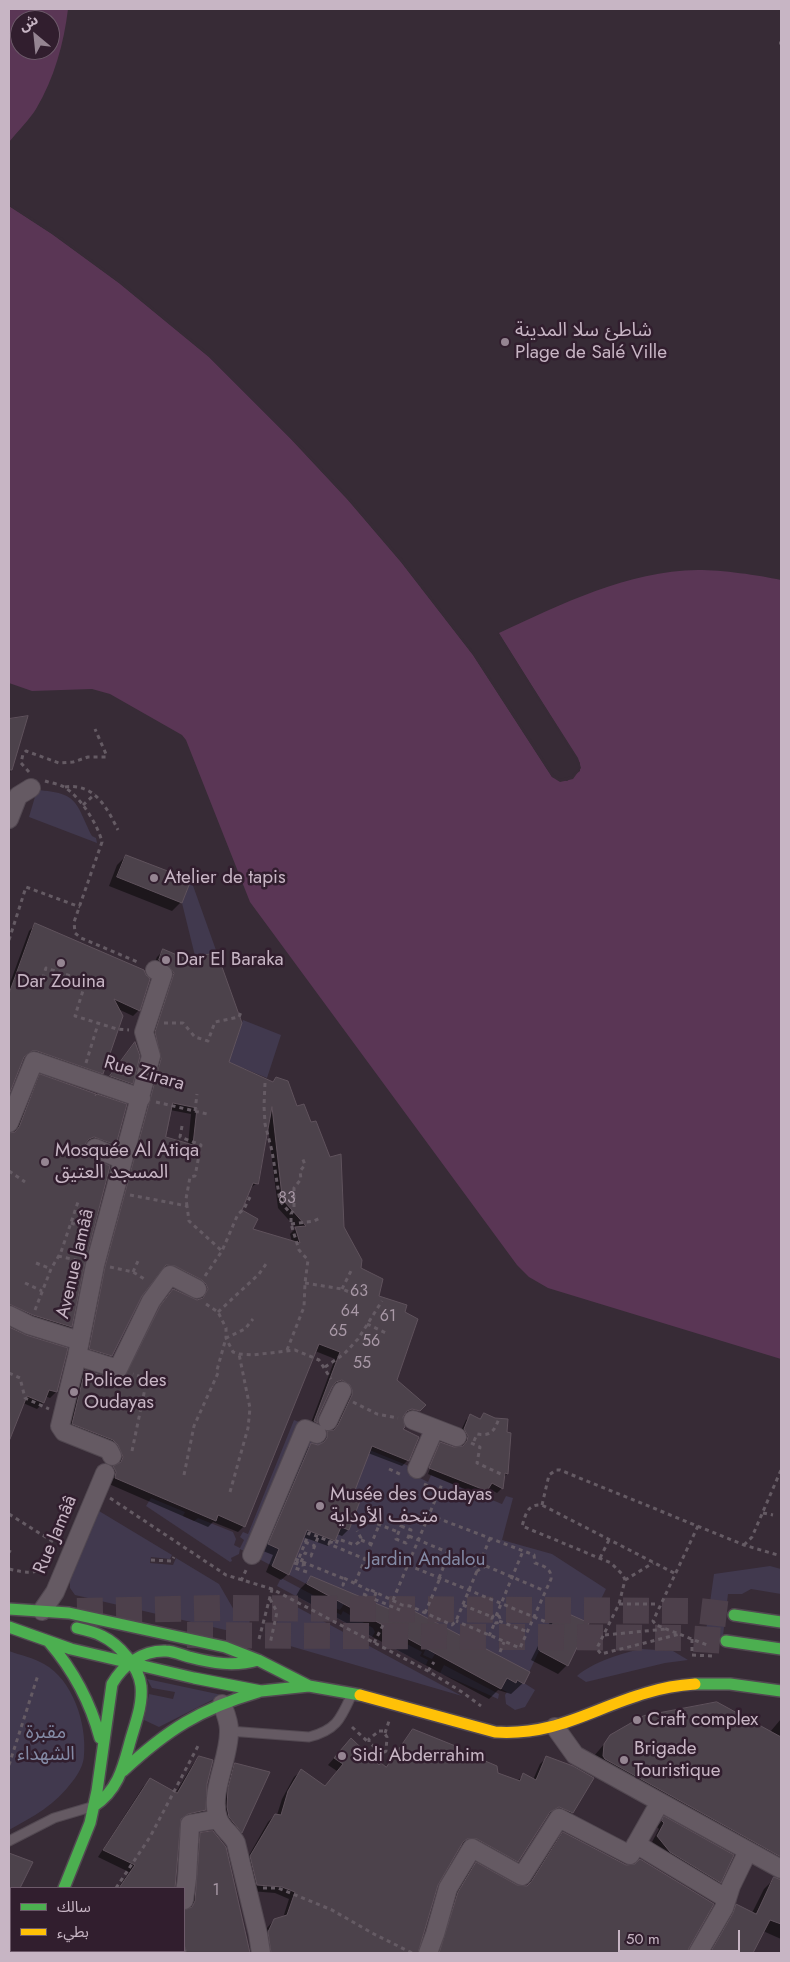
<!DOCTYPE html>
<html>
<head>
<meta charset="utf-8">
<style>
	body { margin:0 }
	#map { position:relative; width:790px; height:1962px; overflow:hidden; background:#372b36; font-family:Jost,"Noto Sans Arabic",sans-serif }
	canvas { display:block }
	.frame { position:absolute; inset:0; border:10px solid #c7b5c4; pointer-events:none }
	.legend { position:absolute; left:10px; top:1887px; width:175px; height:65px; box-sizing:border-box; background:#311e2e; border:1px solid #6d5a6a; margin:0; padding:6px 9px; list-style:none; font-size:15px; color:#c7b5c4 }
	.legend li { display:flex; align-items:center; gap:10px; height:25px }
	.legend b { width:25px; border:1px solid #6d5a6a }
	.north { position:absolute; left:10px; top:10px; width:50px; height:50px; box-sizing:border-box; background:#311e2e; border:1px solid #6d5a6a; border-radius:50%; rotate:332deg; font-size:14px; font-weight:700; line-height:20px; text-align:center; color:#c7b5c4 }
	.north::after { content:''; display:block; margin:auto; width:18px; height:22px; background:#958592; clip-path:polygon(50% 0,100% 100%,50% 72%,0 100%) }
	.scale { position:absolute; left:618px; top:1930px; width:122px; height:22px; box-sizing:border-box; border:2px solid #c7b5c4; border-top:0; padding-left:6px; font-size:15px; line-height:18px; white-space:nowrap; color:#c7b5c4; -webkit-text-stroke:4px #311e2e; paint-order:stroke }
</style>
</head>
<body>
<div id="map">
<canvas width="790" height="1962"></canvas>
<div class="frame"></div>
<ul class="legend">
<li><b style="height:6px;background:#4caf50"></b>سالك</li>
<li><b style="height:6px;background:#ffc107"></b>بطيء</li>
</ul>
<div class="north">ش</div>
<div class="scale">50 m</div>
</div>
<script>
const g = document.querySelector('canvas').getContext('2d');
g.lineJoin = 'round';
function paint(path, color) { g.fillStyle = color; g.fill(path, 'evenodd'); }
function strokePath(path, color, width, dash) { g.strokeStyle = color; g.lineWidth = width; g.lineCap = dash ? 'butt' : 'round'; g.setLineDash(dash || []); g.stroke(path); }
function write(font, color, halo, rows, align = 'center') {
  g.font = font + ' Jost,"Noto Sans Arabic",sans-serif'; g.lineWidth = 5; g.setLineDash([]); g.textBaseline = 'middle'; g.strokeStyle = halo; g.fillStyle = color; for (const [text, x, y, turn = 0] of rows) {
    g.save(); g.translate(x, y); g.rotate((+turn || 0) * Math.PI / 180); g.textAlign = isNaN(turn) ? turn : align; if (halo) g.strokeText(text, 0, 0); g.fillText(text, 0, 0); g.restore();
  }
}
paint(new Path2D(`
	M37 790C79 793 75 802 92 836L96 838 97 843 29 817Z
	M191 880 217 953 195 956 182 903Z
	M243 1020 281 1035 267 1078 243 1068 223 1076Z
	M294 1420 322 1431 320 1437 325 1440 328 1433 421 1471 418 1477 428 1482 431 1475 502 1504 506 1496 513 1498 502 1540 552 1554 606 1589 568 1666 539 1651 524 1683 535 1690 525 1707 515 1710 506 1704 505 1695 507 1692 435 1654 432 1659 423 1655 426 1648 344 1604 340 1610 330 1606 333 1598 240 1549 239 1554 231 1558 232 1561 230 1562 146 1506 151 1498 185 1512 183 1516 194 1521 198 1518 233 1532 236 1539 234 1545 240 1548 244 1540 240 1537 243 1532 248 1534Z
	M99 1511 172 1555 170 1559 151 1557 150 1563 173 1565 176 1558 219 1584 238 1617 250 1620 247 1635 75 1595 70 1588V1579Z
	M770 1566 781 1569V1594L751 1589 742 1594H728L722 1644 717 1640 705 1638 714 1574Z
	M281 1578 326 1602 324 1605 341 1615 343 1611 373 1628 375 1632 372 1637 277 1586Z
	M282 1599 462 1696 273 1641Z
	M390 1635 422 1652 420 1656 428 1660 426 1665 385 1644Z
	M642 1649 673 1651 688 1660 665 1663 586 1682 577 1676C591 1663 624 1652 642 1649Z
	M9 1651C20 1655 34 1658 44 1664 73 1680 87 1724 84 1755 84 1764 78 1775 72 1782 56 1804 33 1817 9 1830Z
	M444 1665 499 1694 498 1699 440 1673Z
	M147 1679 222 1695 159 1727 144 1720 149 1694 173 1699 175 1692 152 1688Z`), '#41394e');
paint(new Path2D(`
	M9 9H68C64 43 54 79 36 109 29 120 18 131 9 142ZM20 20H50V50H20Z
	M9 206 52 234 119 283 209 357 291 439 348 500 401 562 473 655 552 777 567 781 580 771V763L499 633C562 604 627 571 698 570 722 570 758 575 781 580V1359L548 1288 529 1277 517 1265 250 902 186 740 182 735 110 694 92 689 32 691 9 683Z`), '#5a3655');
paint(new Path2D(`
	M9 203 54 232 121 281 211 355 293 437 350 498 403 560 475 654 554 775 560 779 572 776 579 768 576 759 497 634V631L578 758 581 768 573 779 560 782 552 777 473 655 401 562 348 500 291 439 209 357 119 283 52 234 9 206Z`), '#372b36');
paint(new Path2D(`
	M27 717 9 776V720Z
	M126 856 181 902 172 911 109 886 117 865Z
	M35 925 139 1010 133 1016 118 1009 102 1073 96 1079 31 1056H25L9 1092V1035L11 1028 9 1027V986L29 931Z
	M163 951 228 1063 272 1083 276 1078 343 1227 360 1269 377 1297 395 1381 424 1406 419 1411 406 1407 405 1409 418 1412 413 1417 402 1416 401 1429 408 1460 402 1466 368 1453 350 1499 348 1530 342 1536 337 1534 334 1540 328 1546 303 1537 288 1574 281 1580 266 1572 273 1555 263 1551 305 1451 311 1444 318 1446 321 1445V1439L328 1432 332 1431 346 1403 344 1391 335 1386 331 1387 317 1416 316 1422 310 1428H309L335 1359 315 1351 244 1526 238 1532 213 1522 208 1527 109 1484 108 1474 117 1464 113 1453 66 1430 79 1377 85 1371 115 1380 121 1379 154 1314 167 1296 173 1290 197 1301 200 1300 202 1296 200 1290 168 1271H160L140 1296 111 1355 105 1362 84 1355 149 1039 153 967 157 957ZM170 1110 191 1114 188 1145 165 1138ZM268 1127 278 1208 296 1228 290 1234 292 1242 251 1230 240 1210 249 1189 257 1183Z
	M135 1044 131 1083 126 1089 105 1082Z
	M40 1076 92 1100 126 1105 115 1145 109 1151 87 1143 84 1144 83 1263 71 1327 64 1333 9 1312V1134L14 1133 34 1082Z
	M9 1328 25 1336 66 1349 56 1392 50 1398 45 1396 43 1403 37 1409 23 1403 12 1429 9 1432Z
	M471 1416 506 1433 507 1474 503 1478 502 1488 497 1493 488 1488 481 1496 428 1474 439 1447H437L441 1443 453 1448H461L463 1441 459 1435 466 1420Z
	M311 1578 404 1617 410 1610 523 1683 511 1694 498 1690 489 1699 296 1596 300 1589Z
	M560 1611 567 1665 558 1674 531 1660 551 1620Z
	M781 1719V1939L763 1931 751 1953H707L726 1916 737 1906 752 1913 764 1889 774 1879 780 1881V1875L594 1756 611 1736 770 1732Z
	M413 1731 455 1749 497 1774 517 1781 524 1775 533 1780 540 1764 546 1758 572 1812 565 1819 552 1813 546 1816 517 1861 511 1868 470 1845H460L437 1885 417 1953H263L262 1939 267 1928 274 1920 283 1918 289 1899 275 1893 251 1891 244 1864 268 1822 275 1815H277L282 1799 294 1777 301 1771 325 1787 337 1771 328 1765 351 1739 379 1767 385 1768Z
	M199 1757 206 1784 204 1810 198 1817 179 1821 178 1823 174 1888H118L129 1872 98 1857 143 1787 150 1780 175 1794 193 1764Z
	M235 1765 241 1832 236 1837 221 1805 229 1770Z
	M664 1818 720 1882 714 1888 664 1858 652 1842 659 1829 657 1827Z
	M563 1833 688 1947 686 1953H435L452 1900 469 1870 476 1864 516 1887H527L556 1840Z
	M201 1834 225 1847 249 1953H177L184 1951V1912L187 1911 191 1887 194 1841Z
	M10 1855 31 1862 19 1888H11V1904L9 1909Z
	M81 1951H157L158 1953H80Z`), '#0007');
const building = new Path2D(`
	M28 716 12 770H9V719Z
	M126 855 191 880 182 903 117 877Z
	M35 923 144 970 146 975 150 979 140 1011 114 999 123 1016 103 1074 37 1051H32L24 1057 9 1095V994Z
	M163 949 184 958 217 953 242 1023 229 1062 273 1082 276 1077 288 1081 297 1106 304 1104 311 1122 316 1121 330 1157 341 1154 344 1227 362 1260 361 1268 383 1279 379 1296 407 1305 405 1312 418 1319 397 1380 426 1405 420 1411 412 1409 407 1411 403 1417 405 1427 403 1429 419 1437 409 1461 372 1446 352 1498 360 1501 349 1530 341 1527 335 1541 307 1530 289 1575 272 1566 279 1549 268 1544 311 1443 318 1445 324 1442 327 1438V1431L334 1430 338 1425 352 1395V1390L350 1385 342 1380 336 1382 332 1387 318 1417V1423L314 1421 340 1352 319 1344 245 1527 218 1515 216 1521 115 1478 116 1472 113 1466 121 1462 123 1457 118 1445 113 1440 72 1424 85 1370 115 1379 124 1378 160 1306 173 1289 197 1300 203 1298 208 1289 206 1284 202 1280 175 1266 166 1265 142 1296 112 1356 89 1349 105 1267 155 1081 157 1084 156 1077 161 1059 155 1032 174 973 168 965 159 960ZM173 1103 197 1108 193 1145 166 1137ZM272 1107 282 1196 284 1201 306 1226 295 1227 300 1243 253 1229 258 1219 242 1210 253 1183 258 1184Z
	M135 1042 140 1056 133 1084 110 1076Z
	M40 1074 96 1094 95 1096 97 1094 127 1104 116 1145 94 1137 89 1139 85 1144V1150L87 1155 110 1166 85 1263 72 1327 33 1315 9 1304V1133L15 1132 19 1127Z
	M9 1327 26 1335 68 1348 57 1392 49 1390 44 1403 27 1396 10 1439Z
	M484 1413 495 1418 508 1419 507 1432 511 1433 508 1474 505 1473 503 1489 492 1483 487 1491 429 1468 440 1442 454 1447 463 1446 467 1441 468 1436 464 1429 470 1414 480 1419Z
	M311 1576 406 1616 410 1609 530 1672 524 1684 517 1680 516 1683 507 1678 501 1689 307 1584Z
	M560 1610 589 1623 568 1666 540 1651Z
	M717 1702 781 1737V1857L605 1759 603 1756 604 1744 610 1735 643 1716Z
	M413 1729 458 1747 457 1749 497 1766 498 1773 520 1781 523 1773 536 1780 546 1756 573 1766 594 1778 573 1813 559 1807 550 1812 518 1862 477 1839H467L463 1842 438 1885 418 1953H271L268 1932 274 1919 287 1915 295 1892 282 1887 257 1885 250 1856 275 1814 281 1815 288 1791 301 1769 325 1786 343 1764 334 1758 351 1738 379 1765 381 1763 386 1767Z
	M199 1756 213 1760 207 1784 206 1810 188 1814 181 1819 175 1888H119L135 1865 103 1850 150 1778 177 1793Z
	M235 1763 270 1772 242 1833 229 1817 227 1807 228 1788Z
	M664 1816 734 1855 721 1883 670 1852 657 1836 664 1823 662 1821Z
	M213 1831 226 1847 250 1953H187L184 1945V1910L192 1907 195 1901 200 1833Z
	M563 1832 626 1865 635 1864 640 1859 714 1904 689 1948 687 1953H439L458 1892 476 1862 517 1885 527 1886 531 1882Z
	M9 1853 33 1862 20 1888H9Z
	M774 1877 781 1880V1924L770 1920 753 1953H710L733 1913 736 1904 756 1914Z`);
paint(building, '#4c424b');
strokePath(building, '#5f525c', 1);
strokePath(new Path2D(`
	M77 1611 221 1608 700 1611 734 1615
	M187 1635 684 1638 726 1641`), '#4d404b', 26, [26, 13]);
const lane = new Path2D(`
	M229 1731 309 1737C337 1730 341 1718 352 1694
	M9 1841 54 1818 91 1807`);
const street = new Path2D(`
	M9 819 18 796 31 788
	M9 1123 34 1061 141 1098
	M95 1148 123 1160
	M9 1315 29 1325 80 1341
	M77 1356 118 1369 151 1301 170 1275 197 1289
	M413 1420 457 1437
	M328 1421 342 1391
	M112 1456 109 1450 64 1432 60 1426 77 1356 95 1265 151 1056 144 1032 163 974 155 970
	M417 1469 434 1430
	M252 1555 305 1429 317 1434
	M42 1611 55 1592 105 1473
	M222 1704C225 1712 229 1721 229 1730 230 1758 209 1792 218 1818 221 1828 232 1834 236 1843L258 1934 261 1953
	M555 1727 575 1755 781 1869
	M636 1844 727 1899
	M184 1900 187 1878 190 1824 218 1819
	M168 1951 177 1953
	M428 1953 435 1934 448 1888 472 1848 522 1876 559 1818 630 1855 660 1802
	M698 1953 724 1908 731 1886 748 1851`);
const fast = new Path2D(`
	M9 1609 69 1613 225 1647 258 1660 309 1686
	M734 1615 781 1622
	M9 1627 71 1649 194 1678 261 1691 309 1686 360 1695
	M77 1628C86 1630 95 1632 102 1636 119 1644 139 1667 141 1686 143 1705 135 1724 130 1742 123 1768 118 1790 94 1806
	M726 1641 781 1649
	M49 1642C74 1671 90 1701 100 1738
	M695 1684H730L781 1691
	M123 1771C167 1730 200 1709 258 1692
	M64 1888 90 1823 97 1791 112 1684C123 1665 142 1650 166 1651 173 1651 182 1655 189 1657 212 1663 234 1667 258 1660
	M33 1953 34 1951`);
const slow = new Path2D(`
	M360 1695 495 1732C556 1736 591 1709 646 1693 662 1688 679 1685 695 1684`);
strokePath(lane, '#524851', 11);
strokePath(street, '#524851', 20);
strokePath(fast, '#524851', 14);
strokePath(slow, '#524851', 14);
strokePath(new Path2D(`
	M779 43H781
	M29 772 21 763 23 754 26 751 59 763 73 762 88 757H106V754L95 729
	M45 781C51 783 59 784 64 787 80 796 98 825 102 842L74 922 75 933 81 938 140 963
	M65 787C95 783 107 808 118 830
	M83 805 95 794
	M9 940 26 887 80 907
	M40 986 46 968 86 981 75 1016 117 1029 129 1030
	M164 1023H183L195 1037 208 1041 215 1022 239 1017 241 1012
	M86 1063 98 1024
	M265 1083 264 1106 265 1124 272 1151 280 1201 291 1214
	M156 1102 207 1114
	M195 1111 197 1094
	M182 1126 180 1137 201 1145 195 1176 190 1177 186 1199 187 1206
	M9 1171 25 1182
	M130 1195 187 1206 189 1221 222 1251
	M71 1223 89 1229
	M291 1224 314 1221 320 1218
	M58 1256 80 1261
	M36 1263 51 1269
	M110 1267 133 1272 146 1280
	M133 1272 138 1261
	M205 1276 222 1251 238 1214 244 1209 250 1197
	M25 1283 42 1291
	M305 1283 342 1289 354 1294
	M342 1289 352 1269
	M206 1304 218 1312 226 1328V1338L233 1352 239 1354 253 1355 295 1350 319 1360 331 1379
	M35 1310 51 1269 61 1252 78 1202
	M218 1312 259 1274 266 1264
	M367 1324 386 1333
	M287 1350 304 1307 305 1283 308 1260 299 1250 291 1224V1214L294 1209V1188L301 1179 300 1171 305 1165 302 1157
	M325 1367 344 1354 358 1339 382 1301
	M9 1373 20 1378 25 1398 49 1409
	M353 1402 377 1414 398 1418
	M474 1441 477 1434C491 1437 495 1430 499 1418
	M471 1443 480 1447 477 1463 501 1474
	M132 1451 147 1379 133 1374
	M389 1469 402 1475
	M184 1475 194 1426 218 1373 217 1370 226 1338 245 1329 253 1319
	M424 1484 440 1491
	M230 1492 248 1428 250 1408 239 1354
	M439 1493 456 1500
	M110 1498 226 1575 272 1589 428 1671 462 1692 481 1706
	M542 1505 549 1475 556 1470H560L744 1545 781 1556
	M763 1513 773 1515
	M9 1514 55 1543
	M355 1515 398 1532
	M429 1515 534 1555 535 1563C543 1566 552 1568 551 1579L520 1648 456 1621
	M401 1526 411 1530 406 1543 396 1539Z
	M698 1526 653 1621 656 1625 707 1645
	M409 1536 473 1563
	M361 1540 371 1544
	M330 1541 329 1544 365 1559
	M305 1542 315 1546
	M744 1545 752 1537 781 1470
	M9 1551 11 1552
	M482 1558 486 1566 477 1571 473 1563 482 1558 490 1538
	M600 1558 609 1540
	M295 1559 345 1579
	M151 1560 172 1561 174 1557
	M301 1562 305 1553 311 1556 318 1537
	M294 1563 302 1565 307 1564
	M408 1565 546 1622
	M486 1566 545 1591
	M9 1569C42 1577 41 1571 54 1543
	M307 1572 295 1568 309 1533 336 1544 338 1539 355 1545 359 1542 361 1538 357 1531
	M674 1573 542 1505C527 1504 526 1514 522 1526L611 1563 623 1575 625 1580 619 1604 598 1646 597 1649 601 1654 680 1634
	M344 1578 372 1592
	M439 1578 449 1553
	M625 1580 653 1563
	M241 1581 247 1568
	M355 1583 382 1518
	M344 1586 343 1585 345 1579
	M371 1590 402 1605 410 1606 452 1625 456 1621 477 1571
	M376 1592 374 1599 400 1610
	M363 1594 366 1595 368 1589
	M270 1599 277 1612 270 1644
	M393 1600 442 1484
	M619 1604H659
	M463 1605 492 1617
	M425 1613 440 1578
	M492 1619a4 4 0 1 1 8 0a4 4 0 1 1-8 0Z
	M496 1616 523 1551
	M499 1621 528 1632
	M605 1635 666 1629
	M489 1636 495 1622
	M259 1639 272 1589
	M692 1639V1655L713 1656
	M374 1643 383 1625
	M500 1652 504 1642
	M428 1671 434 1662
	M352 1727 368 1742
	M379 1731H383L387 1737 386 1751 382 1754 369 1742V1739Z
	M385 1733 389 1721
	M9 1765 38 1675
	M116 1888 150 1837 198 1746
	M263 1888H278L332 1910 372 1933 412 1953`), '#655b64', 3, [4, 4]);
strokePath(lane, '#655a63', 9);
strokePath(street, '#655a63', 18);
strokePath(fast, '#4caf50', 11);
strokePath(slow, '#ffc107', 11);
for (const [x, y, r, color] of [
	[505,342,5,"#958592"],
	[154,878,5,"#958592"],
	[166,960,5,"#958592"],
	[61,963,5,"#958592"],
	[45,1162,5,"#958592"],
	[74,1392,5,"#958592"],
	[320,1506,5,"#958592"],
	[637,1720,5,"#958592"],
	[342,1756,5,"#958592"],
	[624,1760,5,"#958592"]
]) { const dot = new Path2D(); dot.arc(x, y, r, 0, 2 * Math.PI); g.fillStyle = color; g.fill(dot); strokePath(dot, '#311e2e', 2); }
write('16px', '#a898a6', null, [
	["83",287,1199],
	["63",359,1292],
	["64",350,1312],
	["61",388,1317],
	["65",338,1332],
	["56",371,1342],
	["55",362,1364],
	["1",216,1891]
]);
write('19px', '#c7b5c4', '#311e2e', [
	["شاطئ سلا المدينة",515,331],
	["Plage de Salé Ville",515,353],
	["Atelier de tapis",164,878],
	["Dar El Baraka",176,960],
	["Dar Zouina",61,982,"center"],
	["Mosquée Al Atiqa",55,1151],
	["المسجد العتيق",55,1173],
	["Police des",84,1381],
	["Oudayas",84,1403],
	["Musée des Oudayas",330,1495],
	["متحف الأوداية",330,1517],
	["Craft complex",647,1720],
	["Brigade",634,1749],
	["Touristique",634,1771],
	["Sidi Abderrahim",352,1756]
], 'left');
write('19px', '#c7b5c4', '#311e2e', [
	["Rue Zirara",144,1074,16],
	["Avenue Jamââ",76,1264,-77],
	["Rue Jamââ",56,1535,-67]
]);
write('19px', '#848ba6', '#311e2e', [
	["Jardin Andalou",426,1560],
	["مقبرة",46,1733],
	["الشهداء",46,1755]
]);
</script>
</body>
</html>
